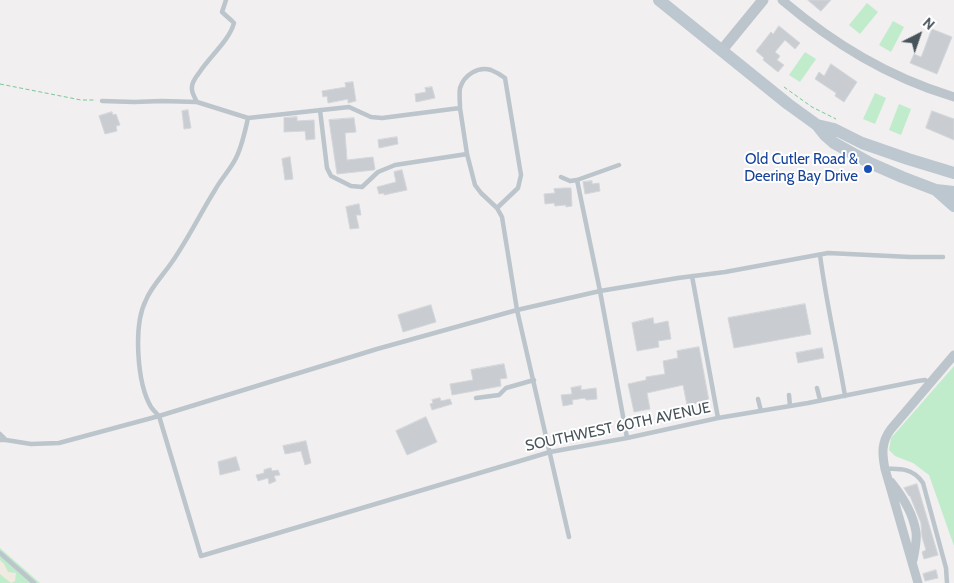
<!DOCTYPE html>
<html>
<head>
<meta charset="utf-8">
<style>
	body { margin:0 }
	#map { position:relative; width:954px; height:583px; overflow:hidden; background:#f1efef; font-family:Cabin,sans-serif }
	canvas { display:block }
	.north { position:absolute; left:894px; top:10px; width:50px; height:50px; -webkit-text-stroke:4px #fff; paint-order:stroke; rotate:41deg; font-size:14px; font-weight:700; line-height:20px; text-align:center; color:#48545b }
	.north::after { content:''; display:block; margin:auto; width:18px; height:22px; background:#48545b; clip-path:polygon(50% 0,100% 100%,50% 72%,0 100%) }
</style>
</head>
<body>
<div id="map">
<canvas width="954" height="583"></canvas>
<div class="north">N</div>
</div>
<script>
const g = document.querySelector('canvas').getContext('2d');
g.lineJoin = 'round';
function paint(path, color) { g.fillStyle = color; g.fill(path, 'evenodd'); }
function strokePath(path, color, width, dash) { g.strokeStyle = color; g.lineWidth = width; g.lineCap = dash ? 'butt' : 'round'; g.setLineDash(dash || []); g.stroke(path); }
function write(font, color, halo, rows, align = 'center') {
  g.font = font + ' Cabin,sans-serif'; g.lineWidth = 4; g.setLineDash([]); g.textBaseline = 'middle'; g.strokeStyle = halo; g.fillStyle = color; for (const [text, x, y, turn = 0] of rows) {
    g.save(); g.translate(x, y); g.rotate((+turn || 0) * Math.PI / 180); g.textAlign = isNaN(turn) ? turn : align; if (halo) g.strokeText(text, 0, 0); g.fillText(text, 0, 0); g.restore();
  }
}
paint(new Path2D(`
	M867 3 878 12 860 34 849 25Z
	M893 21 904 27 891 52 879 45Z
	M805 52 816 59 800 82 789 75Z
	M875 93 886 98 875 124 863 119Z
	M899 104 911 109 901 135 889 130Z
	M954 366V546L929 475 913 463 895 456 889 450 891 438Z
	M0 548 40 583H0Z`), '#c0eccc');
paint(new Path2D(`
	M0 560 4 564 8 572 16 573 15 581 11 583 0 574Z`), '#f1eae1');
const building = new Path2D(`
	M808 0H831L821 11Z
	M779 26 800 43 795 49 785 40 775 52 780 56 777 60 784 65 778 72 763 60 764 58 756 51 771 32 773 34Z
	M932 29 952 37 937 74 910 63 914 54 921 57Z
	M831 64 857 82 844 102 835 96 836 93 815 79 819 72 824 76Z
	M353 82 356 101 348 103V99L328 103 327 96 323 97 322 91 346 87 345 83Z
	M432 87 435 98 416 102 415 94 426 92 425 88Z
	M188 110 191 128 184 129 182 111Z
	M932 111 954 119V140L926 128Z
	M112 112 113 115 116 114 120 125 116 126 117 131 105 134 99 116Z
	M297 117V121L314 120 315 139 306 140 305 131 284 132V118Z
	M354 118 356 132 345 133 347 160 373 157 375 169 374 170 337 174 329 120Z
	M397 137 398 144 379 148 378 140Z
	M290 157 293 179 285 180 282 159Z
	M402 170 407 190 384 195V193L379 194 377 187 396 182 394 172Z
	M592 181V184L599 183 600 191 585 194 583 182Z
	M564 188H571L572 206 566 207V205L555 206 554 203 545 204 544 194 555 193 554 189Z
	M359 204 361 215H356L359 228 350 229 346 207Z
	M805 304 811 334 734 348 728 318Z
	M431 305 436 322 403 332 398 315Z
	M653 318 654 324 668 321 671 339 658 341 659 347 637 351 632 323Z
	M699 347 709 401 687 405 683 385 647 393 650 409 634 412 628 384 646 380V377L665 374 663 361 678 358 677 351Z
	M822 348 824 358 798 363 796 353Z
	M504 364 507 378 500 379 501 386 452 395 450 384 473 380 471 370Z
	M581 386V390L596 388 597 399 586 400 585 398 572 400 573 404 563 406 561 395 572 394 571 388Z
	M440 398 441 401 450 399 452 404 432 410 430 404 433 403 432 400Z
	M426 417 437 442 407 455 396 431Z
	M306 441 311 463 305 465 301 451 285 454 283 446Z
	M236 457 240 470 220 475 218 462Z
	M271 468 272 471 278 470 280 475 274 476 276 481 269 484 268 478 258 481 256 475 264 473V470Z
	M917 484 938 555 924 559 922 552 926 550 922 537 921 523 910 496H909L904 488Z
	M936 570 938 578 925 581 923 574Z`);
paint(building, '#c9cdd1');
strokePath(building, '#d3d6da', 1);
strokePath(new Path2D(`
	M0 84 81 100H96
	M784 87 812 107 836 119`), '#7ac798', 1, [4, 2.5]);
strokePath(new Path2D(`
	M102 101 134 102 162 101 197 102 248 118 349 107 371 117 382 118 460 108C460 102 459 94 460 88 464 75 478 66 491 70 496 72 501 75 505 78L521 175 518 188 497 208
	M197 102C195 98 191 92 192 87 192 82 196 77 199 73 209 57 229 41 234 23L232 21 222 12 226 0
	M460 108 467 154 475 185 481 193 497 208 502 217 517 310 569 537
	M320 110 327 168 331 176 351 186 362 187 378 172 395 165 467 154
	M248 118C245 132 242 146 236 158 230 170 221 179 215 190 200 214 188 239 172 262 164 274 151 287 146 300 133 325 137 383 151 407 153 410 156 413 159 416L201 556 550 452 627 438 718 418 808 403 918 381 925 380 930 383
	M619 165 577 180 600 291 627 438
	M561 177 570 181 577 180
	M820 255C826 302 837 348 845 396
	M692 276 718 418
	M817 388 820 400
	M789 395 790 406
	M476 398 499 395 506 388 534 380
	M758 399 761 411
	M0 434 6 440
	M0 440H6L31 444 59 443 159 416 377 349 517 310 600 291 678 278 725 272 828 253 910 257H943
	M885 469C901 468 914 469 923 483L946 568 947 583
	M0 553 34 583`), '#bbc5cb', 4.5);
strokePath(new Path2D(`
	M782 0C834 44 888 77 954 97
	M891 482C903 497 913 513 916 532 917 541 915 551 913 560
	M918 583 885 469C882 454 881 442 891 429L954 355`), '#bbc5cb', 9);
strokePath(new Path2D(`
	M722 50 763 0`), '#bbc5cb', 11);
strokePath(new Path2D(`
	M659 0 788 104 817 125 825 135 834 143 870 163 902 177 936 190 954 192
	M817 125 834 129 862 143 908 159 954 173
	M936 190 954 206`), '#bcc7cf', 12);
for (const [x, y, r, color] of [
	[868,169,5,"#1a4fb4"]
]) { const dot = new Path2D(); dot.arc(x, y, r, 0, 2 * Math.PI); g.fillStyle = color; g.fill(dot); strokePath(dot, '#fff', 2); }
write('15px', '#164399', '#fff', [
	["Old Cutler Road &",858,160],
	["Deering Bay Drive",858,177]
], 'right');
write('15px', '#48545b', '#fff', [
	["SOUTHWEST 60TH AVENUE",618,427,-12]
]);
</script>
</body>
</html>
